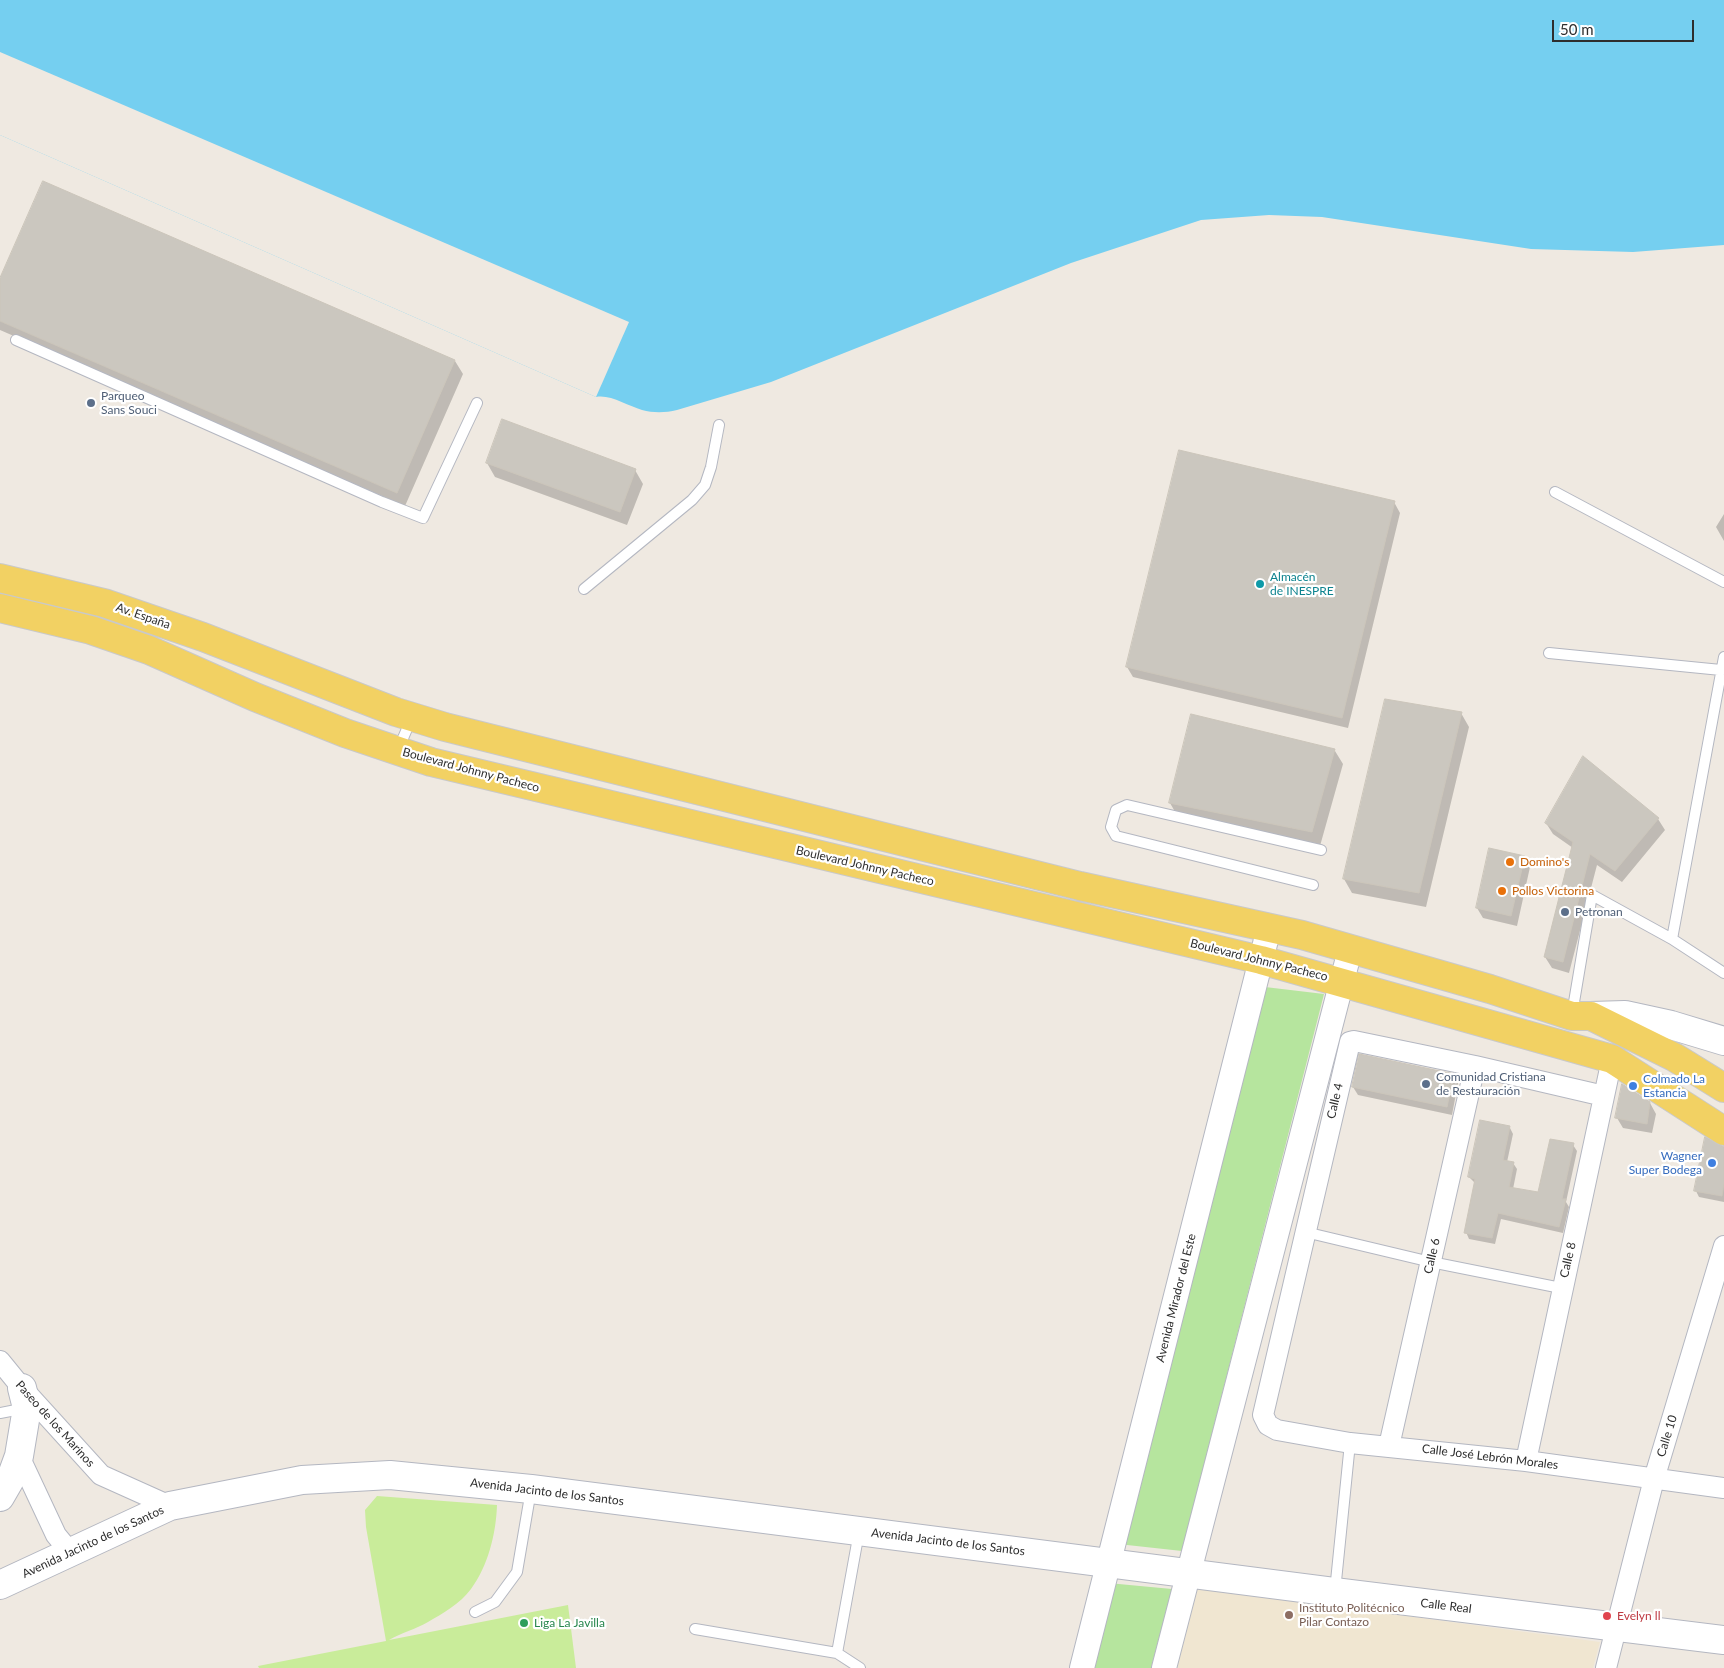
<!DOCTYPE html>
<html>
<head>
<meta charset="utf-8">
<style>
	body { margin:0 }
	#map { position:relative; width:1724px; height:1668px; overflow:hidden; background:#efe9e1; font-family:Lato,sans-serif }
	canvas { display:block }
	.scale { position:absolute; left:1552px; top:20px; width:142px; height:22px; box-sizing:border-box; border:2px solid #2e2e2e; border-top:0; padding-left:6px; font-size:15px; line-height:18px; white-space:nowrap; color:#2e2e2e; -webkit-text-stroke:4px #fff; paint-order:stroke }
</style>
</head>
<body>
<div id="map">
<canvas width="1724" height="1668"></canvas>
<div class="scale">50 m</div>
</div>
<script>
const g = document.querySelector('canvas').getContext('2d');
g.lineJoin = 'round';
function paint(path, color) { g.fillStyle = color; g.fill(path, 'evenodd'); }
function strokePath(path, color, width, dash) { g.strokeStyle = color; g.lineWidth = width; g.lineCap = dash ? 'butt' : 'round'; g.setLineDash(dash || []); g.stroke(path); }
function write(font, color, halo, rows, align = 'center') {
  g.font = font + ' Lato,sans-serif'; g.lineWidth = 4.5; g.setLineDash([]); g.textBaseline = 'middle'; g.strokeStyle = halo; g.fillStyle = color; for (const [text, x, y, turn = 0] of rows) {
    g.save(); g.translate(x, y); g.rotate((+turn || 0) * Math.PI / 180); g.textAlign = isNaN(turn) ? turn : align; if (halo) g.strokeText(text, 0, 0); g.fillText(text, 0, 0); g.restore();
  }
}
paint(new Path2D(`
	M1190 1587 1600 1642 1593 1668H1169Z`), '#f0e6d1');
paint(new Path2D(`
	M1265 987 1324 994 1182 1551 1118 1544Z
	M1108 1583 1172 1589 1151 1668H1089Z`), '#b6e59e');
paint(new Path2D(`
	M377 1496 497 1505C496 1534 488 1566 471 1589 461 1603 442 1614 428 1622 416 1629 401 1633 389 1640L568 1605 576 1668H259L258 1666 386 1641 366 1527 365 1510Z`), '#c9ec9a');
paint(new Path2D(`
	M0 0H1724V245L1633 252 1531 249 1322 217 1269 215 1201 220 1071 263 771 382 677 410C665 413 653 413 642 410 628 406 610 394 596 397L0 135Z`), '#75cff0');
paint(new Path2D(`
	M0 52 629 322 596 397 0 135Z`), '#efe9e1');
paint(new Path2D(`
	M0 281 455 361 463 374 405 506 0 330Z
	M487 463 635 470 643 484 627 525 495 477Z
	M1394 502 1400 513 1348 728 1133 677 1127 667Z
	M1724 514V541L1716 527Z
	M1461 713 1469 727 1426 907 1352 893 1344 879Z
	M1192 716 1335 751 1343 764 1320 846 1178 817 1170 803Z
	M1658 819 1665 830 1622 882 1597 865 1569 973 1552 968 1545 957 1573 848 1553 834 1546 823Z
	M1524 857 1530 867 1517 926 1483 918 1477 908Z
	M1453 1075 1458 1083 1452 1115 1358 1095 1353 1087Z
	M1650 1103 1656 1114 1652 1133 1623 1128 1617 1118Z
	M1510 1128 1513 1134 1507 1162 1513 1163 1517 1169 1513 1189 1539 1194 1573 1145 1577 1151 1566 1202 1569 1207 1563 1233 1501 1219 1495 1244 1469 1239 1466 1232 1476 1184 1469 1177Z
	M1724 1147V1202L1699 1197 1696 1191Z`), '#0003');
const building = new Path2D(`
	M43 181 455 360 397 493 0 321V278Z
	M502 419 636 469 620 512 486 463Z
	M1179 450 1395 501 1342 718 1126 667Z
	M1385 699 1462 712 1419 893 1343 879Z
	M1191 714 1335 749 1312 832 1169 803Z
	M1583 756 1659 818 1615 871 1590 854 1563 962 1544 957 1573 842 1545 823Z
	M1489 848 1525 856 1511 916 1476 908Z
	M1359 1054 1454 1074 1447 1107 1352 1087Z
	M1622 1084 1650 1102 1647 1124 1615 1118Z
	M1480 1120 1510 1126 1503 1160 1514 1162 1509 1187 1538 1192 1550 1139 1574 1143 1562 1199H1566L1559 1227 1498 1213 1492 1238 1464 1233 1475 1179 1468 1177Z
	M1705 1137 1724 1147V1183L1722 1196 1694 1191Z`);
paint(building, '#cbc7bf');
strokePath(building, '#cbc5ba', 1);
const service = new Path2D(`
	M16 340 382 502 423 518 477 403
	M1555 492 1724 582
	M584 589 692 500 705 485 711 467 719 425
	M1549 653 1721 670
	M1724 657 1672 939 1724 973
	M398 750 412 717
	M1313 885 1116 836 1111 827 1116 810 1127 805 1321 850
	M1572 1014 1592 895 1672 939
	M1305 1232 1431 1262 1561 1288
	M0 1413 26 1408
	M859 1532 837 1653 860 1668
	M1335 1591 1350 1443
	M475 1612 495 1602 517 1572 531 1490
	M695 1629 837 1653`);
const minor = new Path2D(`
	M1604 1096 1475 1066 1354 1041 1350 1042 1263 1415 1268 1425 1277 1430 1350 1443 1526 1461 1724 1488
	M0 1361 22 1388 101 1475 170 1506
	M1389 1446 1475 1066
	M19 1456 56 1535 70 1552
	M1526 1461 1612 1059
	M1606 1668 1654 1479 1724 1246`);
const tertiary = new Path2D(`
	M1082 1668 1269 928
	M1164 1668 1350 950`);
const secondary = new Path2D(`
	M1591 1016 1625 1015 1671 1025 1724 1041
	M0 1497 11 1478 19 1456 27 1408 22 1388
	M0 1585 170 1506 302 1480 390 1475 531 1489 1334 1592 1724 1640`);
const primary = new Path2D(`
	M0 578 104 603 203 637 396 712 445 727 1080 886 1302 935 1490 989 1572 1016H1591L1674 1057 1724 1088
	M0 608 91 630 149 650 255 697 345 733 431 762 1261 960 1612 1059 1724 1131`);
strokePath(service, '#b4b7c1', 12);
strokePath(minor, '#b4b7c1', 22);
strokePath(tertiary, '#b4b7c1', 26);
strokePath(secondary, '#b4b7c1', 30);
strokePath(primary, '#c9c9c9', 30);
strokePath(service, '#fff', 10);
strokePath(minor, '#fff', 20);
strokePath(tertiary, '#fff', 24);
strokePath(secondary, '#fff', 28);
strokePath(primary, '#f2d163', 28);
for (const [x, y, r, color] of [
	[91,403,5,"#5c6f8a"],
	[1260,584,5,"#0f9aa8"],
	[1510,862,5,"#e8710a"],
	[1502,891,5,"#e8710a"],
	[1565,912,5,"#5c6f8a"],
	[1426,1084,5,"#5c6f8a"],
	[1633,1086,5,"#3f7fe0"],
	[1712,1163,5,"#3f7fe0"],
	[1289,1615,5,"#8d6e63"],
	[1607,1616,5,"#e0444e"],
	[524,1623,5,"#2e9e5b"]
]) { const dot = new Path2D(); dot.arc(x, y, r, 0, 2 * Math.PI); g.fillStyle = color; g.fill(dot); strokePath(dot, '#fff', 2); }
write('12px', '#4e5e75', '#fff', [
	["Parqueo",101,396],
	["Sans Souci",101,410],
	["Petronan",1575,912],
	["Comunidad Cristiana",1436,1077],
	["de Restauración",1436,1091]
], 'left');
write('12px', '#0d838f', '#fff', [
	["Almacén",1270,577],
	["de INESPRE",1270,591]
], 'left');
write('12px', '#2e2e2e', '#fff', [
	["Av. España",143,616,19],
	["Boulevard Johnny Pacheco",471,770,15],
	["Boulevard Johnny Pacheco",865,866,13],
	["Boulevard Johnny Pacheco",1259,960,14],
	["Calle 4",1335,1101,-77],
	["Calle 6",1432,1256,-77],
	["Calle 8",1568,1260,-77],
	["Avenida Mirador del Este",1176,1298,-76],
	["Paseo de los Marinos",55,1424,48],
	["Calle 10",1667,1436,-73],
	["Calle José Lebrón Morales",1490,1457,7],
	["Avenida Jacinto de los Santos",547,1492,7],
	["Avenida Jacinto de los Santos",93,1542,-25],
	["Avenida Jacinto de los Santos",948,1542,7],
	["Calle Real",1446,1606,7]
]);
write('12px', '#c56008', '#fff', [
	["Domino's",1520,862],
	["Pollos Victorina",1512,891]
], 'left');
write('12px', '#366cbe', '#fff', [
	["Colmado La",1643,1079],
	["Estancia",1643,1093],
	["Wagner",1702,1156,"right"],
	["Super Bodega",1702,1170,"right"]
], 'left');
write('12px', '#785e54', '#fff', [
	["Instituto Politécnico",1299,1608],
	["Pilar Contazo",1299,1622]
], 'left');
write('12px', '#be3a42', '#fff', [
	["Evelyn ll",1617,1616]
], 'left');
write('12px', '#27864d', '#fff', [
	["Liga La Javilla",534,1623]
], 'left');
</script>
</body>
</html>
